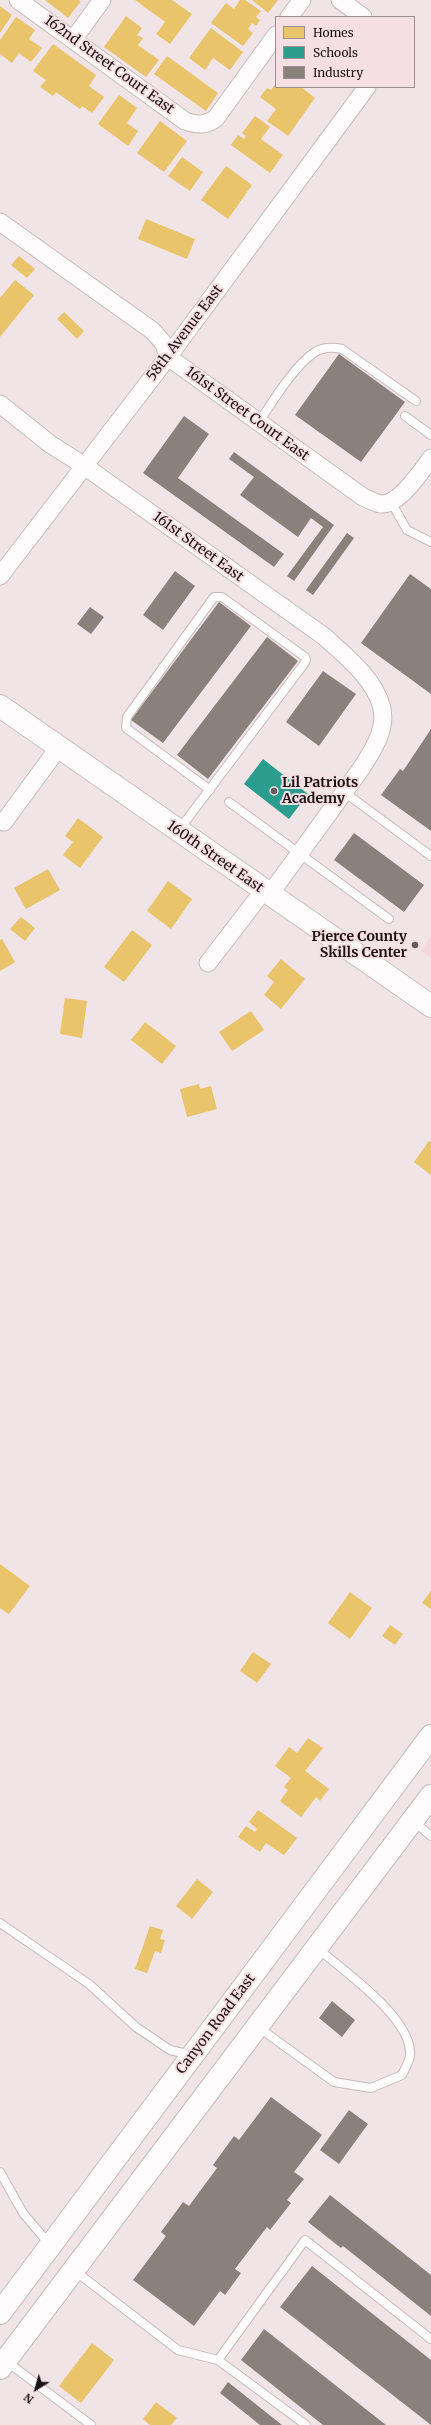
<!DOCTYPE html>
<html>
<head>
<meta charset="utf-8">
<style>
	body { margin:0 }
	#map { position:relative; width:431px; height:2425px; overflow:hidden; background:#f1e4e6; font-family:Merriweather,serif }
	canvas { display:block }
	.legend { position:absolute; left:275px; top:16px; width:140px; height:72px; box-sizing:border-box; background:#f6dfe3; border:1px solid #9e8d91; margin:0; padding:5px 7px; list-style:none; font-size:12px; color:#1b1315 }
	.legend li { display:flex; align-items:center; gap:8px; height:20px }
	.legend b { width:20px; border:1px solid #9e8d91 }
	.north { position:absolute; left:16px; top:2369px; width:40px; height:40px; -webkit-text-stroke:3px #f6dfe3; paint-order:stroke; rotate:217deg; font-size:11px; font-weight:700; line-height:16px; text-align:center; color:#1b1315 }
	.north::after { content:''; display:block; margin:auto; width:14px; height:18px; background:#1b1315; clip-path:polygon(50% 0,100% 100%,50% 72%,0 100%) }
</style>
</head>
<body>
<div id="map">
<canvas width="431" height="2425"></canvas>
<ul class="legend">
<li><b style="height:11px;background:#e9c46a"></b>Homes</li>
<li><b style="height:11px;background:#2a9d8f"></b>Schools</li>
<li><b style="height:11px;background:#8a817c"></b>Industry</li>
</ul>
<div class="north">N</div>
</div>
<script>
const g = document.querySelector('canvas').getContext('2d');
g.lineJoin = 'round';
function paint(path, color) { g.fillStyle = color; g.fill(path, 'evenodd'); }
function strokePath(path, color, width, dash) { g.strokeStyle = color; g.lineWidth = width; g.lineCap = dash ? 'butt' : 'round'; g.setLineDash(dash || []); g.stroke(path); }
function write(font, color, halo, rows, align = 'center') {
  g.font = font + ' Merriweather,serif'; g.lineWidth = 4; g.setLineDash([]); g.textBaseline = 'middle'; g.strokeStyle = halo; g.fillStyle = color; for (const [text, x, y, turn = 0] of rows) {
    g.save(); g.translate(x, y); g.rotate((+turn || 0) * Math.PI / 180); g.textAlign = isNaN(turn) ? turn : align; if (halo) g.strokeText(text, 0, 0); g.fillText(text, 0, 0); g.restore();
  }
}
paint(new Path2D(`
	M431 936V958L421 951Z`), '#f5d6dc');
paint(new Path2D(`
	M45 0H79L81 1 68 18Z
	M135 0H172L192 14 170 44 156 34 165 22Z
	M240 0H245L261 11 256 17 260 20 256 26 252 23 248 29 253 33 243 46 211 23 226 3 234 9Z
	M252 0H278L268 13Z
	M0 6 12 15 0 33Z
	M126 16 142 28 137 35 143 38 138 45 159 60 146 77 104 47Z
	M16 17 35 30 29 39 42 48 31 62 19 53 12 63 0 54V40Z
	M211 28 243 52 230 70 213 58 205 70 189 58Z
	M53 44 96 75 89 86 104 97 92 113 82 106 80 109 56 92 53 96 40 87 46 80 33 71Z
	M167 56 218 93 206 111 154 74Z
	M276 83V87H301L315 98 288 136 267 121 276 109 260 97 267 88 271 90Z
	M119 95 137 108 127 123 138 131 128 146 98 124Z
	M255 116 270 127 261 139 283 155 270 173 231 145 238 135 244 139 246 136 242 133Z
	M160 121 187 141 164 172 137 153Z
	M182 157 203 172 190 191 168 176Z
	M226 166 252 185 228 219 201 200Z
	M146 219 195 239 187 259 138 239Z
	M19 256 35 269 27 278 11 265Z
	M15 280 34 295 0 337V298Z
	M64 312 84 331 77 339 57 319Z
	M78 818 103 837 80 868 63 855 73 842 65 836Z
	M48 869 60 890 26 909 14 888Z
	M168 881 192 899 171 929 147 911Z
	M21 917 35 928 25 941 10 929Z
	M132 930 152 945 124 982 104 967Z
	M2 939 15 962 0 971V940Z
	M281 959 305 979 281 1009 264 995 274 982 267 976Z
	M65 998 87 1001 82 1038 60 1034Z
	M251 1011 264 1030 232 1051 219 1032Z
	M145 1022 176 1046 162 1064 131 1040Z
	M199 1084 200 1089 211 1086 217 1109 187 1117 180 1089Z
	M429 1141 431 1142V1175L414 1162Z
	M0 1564 30 1586 9 1614 0 1608Z
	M431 1591V1609L422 1603Z
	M350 1592 372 1608 350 1639 328 1623Z
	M390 1625 403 1634 395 1645 382 1636Z
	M253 1652 271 1664 257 1683 240 1671Z
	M308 1738 323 1748 305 1771 329 1789 320 1801 316 1797 301 1817 280 1801 288 1790 284 1787 291 1778 275 1766 289 1747 297 1753Z
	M258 1810 297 1838 284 1855 266 1843 260 1852 238 1837 246 1826 255 1832 257 1829 249 1822Z
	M197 1879 213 1892 192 1919 176 1906Z
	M150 1926 163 1930 160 1939 165 1940 161 1953 155 1951 147 1973 135 1969Z
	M92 2343 114 2360 81 2403 59 2386Z
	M156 2402 177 2418 171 2425H150L143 2419Z`), '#e9c46a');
paint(new Path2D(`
	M263 759 308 794 289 819 244 784Z`), '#2a9d8f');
paint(new Path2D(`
	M339 354 405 402 361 462 295 415Z
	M184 416 209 434 178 478 284 554 274 567 143 473Z
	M234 452 334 525 294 581 287 576 323 527 311 518 298 537 240 495 254 477 229 459Z
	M347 533 354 538 313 595 306 590Z
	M175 571 195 586 163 630 143 615Z
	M410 574 431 589V694L361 643Z
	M219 602 251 626 163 743 131 720Z
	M90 607 104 617 91 634 77 624Z
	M267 637 298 661 208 779 177 755Z
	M323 671 356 694 319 746 286 722Z
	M431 729V831L381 795 400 769 403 771Z
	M354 833 424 885 404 912 334 860Z
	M332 2001 355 2020 342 2037 319 2018Z
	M271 2097 322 2135 294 2172 304 2179 287 2200 291 2203 270 2230 267 2227 235 2269 241 2273 225 2295 220 2291 194 2326 133 2280 166 2236 161 2232 183 2202 189 2206 217 2168 213 2165 234 2136 239 2140Z
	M349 2110 368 2124 339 2164 320 2150Z
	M330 2195 431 2275V2316L343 2246 341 2248 308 2222Z
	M312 2266 431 2360V2425L280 2307Z
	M264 2329 386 2425H323L241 2360Z
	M228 2382 282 2425H260L220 2393Z`), '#8a817c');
const service = new Path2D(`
	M405 416 431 435
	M259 422C273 401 294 366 315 352 323 347 333 347 342 349L416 401
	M391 502 407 530 431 542
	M344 792 431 856
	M229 802 389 919
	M179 830 304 664 306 660 305 657 222 597H214L127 717 126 728 210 790
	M413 1821 431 1836
	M0 1923 89 1984 136 2027 170 2050 192 2055
	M258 2027 334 2082 371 2088 402 2075C404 2070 410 2061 410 2055 413 2019 343 1970 317 1948
	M0 2172 23 2213 50 2245
	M75 2271 178 2350 218 2360 306 2425
	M218 2360 305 2240 431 2339
	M6 2361 91 2425`);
const minor = new Path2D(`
	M18 0 185 121C197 125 206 126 216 118L276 35
	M340 0 363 17
	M289 17 302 0
	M73 40 102 0
	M0 222 153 331 164 344 168 357 363 497C368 499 375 503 381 504 399 505 421 472 431 458
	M0 404 50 444 83 465 325 637C345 656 373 677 381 705 385 717 382 732 376 743 367 763 352 781 339 799 316 831 293 863 269 895
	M0 576 168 357 367 87
	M4 822 59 747
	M208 963 264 890`);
const secondary = new Path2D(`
	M0 706 431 1006`);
const primary = new Path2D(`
	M0 2313 431 1736
	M0 2368 431 1796`);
strokePath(service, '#c4bbbc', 10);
strokePath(minor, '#c4bbbc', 19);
strokePath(secondary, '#c4bbbc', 24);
strokePath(primary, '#c4bbbc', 24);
strokePath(service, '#fdfbfb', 8);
strokePath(minor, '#fdfbfb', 17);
strokePath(secondary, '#fdfbfb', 22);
strokePath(primary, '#fdfbfb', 22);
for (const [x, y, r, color] of [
	[274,791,4,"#665c5e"],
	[415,945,4,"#665c5e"]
]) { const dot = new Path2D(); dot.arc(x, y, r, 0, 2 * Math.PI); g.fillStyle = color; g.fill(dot); strokePath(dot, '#f6dfe3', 1.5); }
write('14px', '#1b1315', '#f6dfe3', [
	["162nd Street Court East",109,65,36],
	["58th Avenue East",185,333,-53],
	["161st Street Court East",247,414,36],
	["161st Street East",198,547,36],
	["160th Street East",215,857,35],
	["Canyon Road East",216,2024,-53]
]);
write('bold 14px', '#1b1315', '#f6dfe3', [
	["Lil Patriots",282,783],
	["Academy",282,799],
	["Pierce County",407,937,"right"],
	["Skills Center",407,953,"right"]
], 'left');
</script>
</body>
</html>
